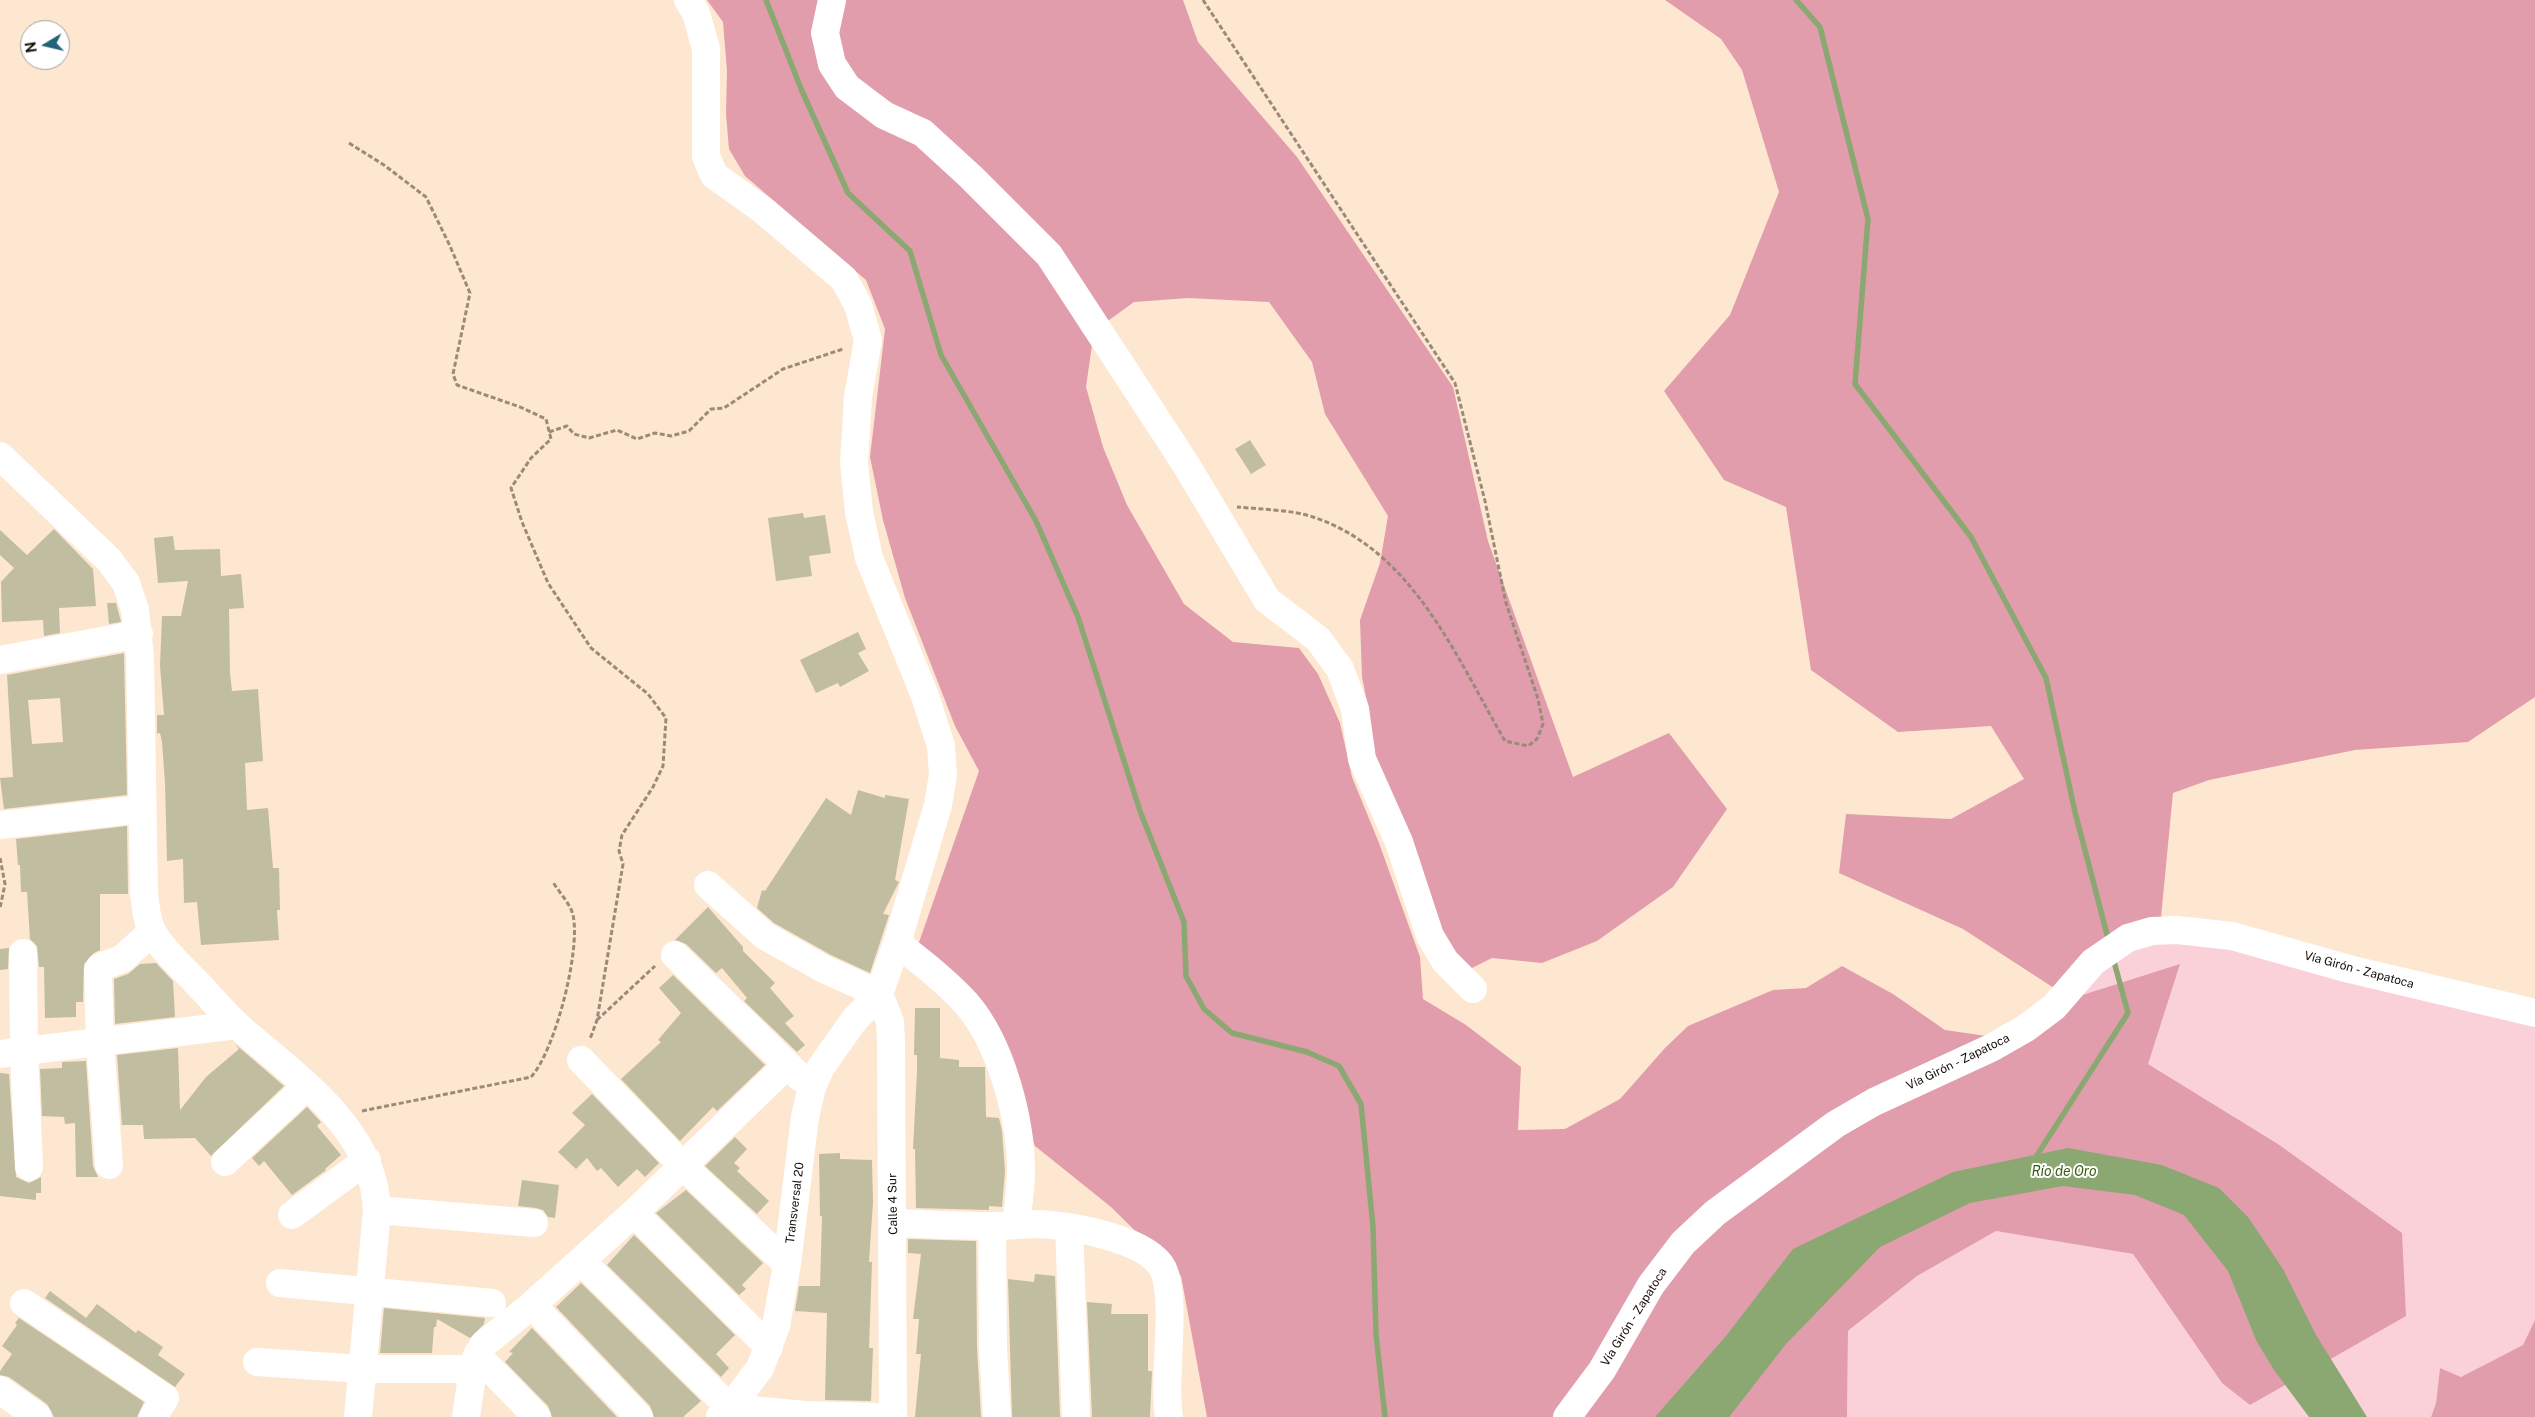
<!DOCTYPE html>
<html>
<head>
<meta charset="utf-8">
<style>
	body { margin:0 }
	#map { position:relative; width:2535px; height:1417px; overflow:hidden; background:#fde7d1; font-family:"Public Sans",sans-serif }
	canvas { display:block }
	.north { position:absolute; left:20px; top:20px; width:50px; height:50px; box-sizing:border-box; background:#fff; border:1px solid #a19f9c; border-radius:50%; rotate:261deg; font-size:14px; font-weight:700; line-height:20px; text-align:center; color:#150e07 }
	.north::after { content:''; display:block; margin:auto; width:18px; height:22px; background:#236278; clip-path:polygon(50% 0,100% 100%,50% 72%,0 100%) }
</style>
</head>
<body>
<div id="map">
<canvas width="2535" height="1417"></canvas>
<div class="north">N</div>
</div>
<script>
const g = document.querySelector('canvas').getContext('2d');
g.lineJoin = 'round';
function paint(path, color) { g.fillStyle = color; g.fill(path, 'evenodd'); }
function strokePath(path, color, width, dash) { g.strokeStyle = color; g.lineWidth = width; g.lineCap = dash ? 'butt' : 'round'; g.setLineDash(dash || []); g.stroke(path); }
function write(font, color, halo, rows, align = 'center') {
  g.font = font + ' "Public Sans",sans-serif'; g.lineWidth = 4; g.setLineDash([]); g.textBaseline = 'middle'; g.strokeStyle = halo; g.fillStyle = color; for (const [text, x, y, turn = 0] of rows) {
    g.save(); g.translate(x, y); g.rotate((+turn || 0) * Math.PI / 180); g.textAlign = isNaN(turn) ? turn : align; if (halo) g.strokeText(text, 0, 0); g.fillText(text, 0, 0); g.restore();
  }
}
paint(new Path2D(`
	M2189 937 2535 1023V1320L2523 1345 2461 1377 2440 1368 2436 1403 2431 1417H1847L1848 1332 1917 1276 1996 1231 2133 1254 2222 1383 2401 1233 2278 1144 2148 1064 2071 999 2133 944Z`), '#fad1d8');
paint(new Path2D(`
	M707 0H1183L1198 42 1297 157 1453 387 1488 541 1573 777 1669 733 1727 809 1673 887 1597 941 1542 963 1492 958 1466 971 1442 942 1369 752V712L1362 677 1360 620 1380 563 1388 516 1325 414 1312 362 1269 302 1188 298 1134 302 1094 331 1086 387 1103 447 1127 505 1184 604 1233 642 1299 648 1318 674 1340 723 1352 777 1379 843 1420 957 1423 999 1466 1025 1521 1067 1518 1130 1565 1129 1620 1099 1665 1048 1688 1026 1773 990 1806 988 1842 966 1893 994 1945 1030 2028 1042 2071 999 1963 929 1839 873 1846 814 1951 819 2024 779 1991 726 1898 732 1811 670 1786 507 1724 480 1664 391 1730 315 1779 192 1742 70 1721 39 1665 0H2535V697L2468 742 2355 750 2209 780 2173 793 2159 938 2133 944 2073 998 2180 964 2148 1064 2278 1144 2402 1233 2406 1316 2250 1405 2222 1383 2133 1254 1996 1231 1917 1276 1848 1331 1847 1417H1207L1181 1276 1111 1207 1035 1146 981 1012 917 948 979 771 955 726 905 598 883 520 870 457 885 329 866 280 745 176 729 149 726 114 727 71 723 22Z
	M2535 1320V1417H2431L2436 1403 2440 1368 2461 1377 2523 1345Z`), '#e19dab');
paint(new Path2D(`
	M2068 1148 2162 1165 2219 1188 2248 1217 2283 1269 2316 1335 2367 1417H2309L2274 1370 2257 1342 2228 1271 2184 1215 2135 1195 2063 1186 1970 1203 1880 1247 1786 1344 1729 1417H1655L1726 1336 1793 1249 1953 1172Z`), '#8ba872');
strokePath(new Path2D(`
	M766 0 802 91 848 193 910 251 941 355 1036 521 1078 617 1140 811 1184 922 1186 976 1204 1009 1232 1033 1307 1052 1339 1066 1361 1104 1373 1227 1376 1334 1385 1417
	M1796 0 1820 27 1868 219 1855 384 1971 537 2046 678 2075 812 2109 942
	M2034 1160 2128 1013 2113 958`), '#8ba872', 5.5);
paint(new Path2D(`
	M1250 440 1266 465 1251 474 1235 449Z
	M803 513 804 518 825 515 831 553 809 556 812 576 776 581 768 518Z
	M54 529 93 569 96 606 59 608 60 633 44 636 43 620 2 622 1 582 14 568 0 555V530L27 555Z
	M173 536 175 550 220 549 221 576 241 574 244 608 229 609 230 673 232 691 258 689 263 761 245 763 247 810 268 808 273 868H279L280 910H277L279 940 201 945 197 902 184 903 183 859 167 861 165 783 162 742 160 733 157 734V715H164L160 666 162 616H181L188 581 158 583 154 538Z
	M107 603H116L121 622 109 624Z
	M858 632 866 649 858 653 869 671 840 687 838 683 816 693 800 660Z
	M124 653 127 795 4 809 0 778 13 777 7 675ZM60 698 63 742 32 744 28 700Z
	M858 790 885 798V795L909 799 895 880 899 882 883 914 889 915 870 973 831 955 774 923 757 908 762 890 765 891 826 798 851 815Z
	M127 826 128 894H100V950L94 953 84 964 83 1002H76V1017L45 1018 44 967H39L37 946 30 939 27 892H21L20 865H18L16 839Z
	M708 907 743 947V951L775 983 770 988 794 1016 785 1023 805 1045 797 1052 744 1001 747 998 722 968 716 973 686 944 675 940Z
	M9 948 8 969 0 970V949Z
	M156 963 173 981 175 1017 115 1024 114 979 128 974 140 964Z
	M673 975 765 1065 717 1111 713 1107 680 1141 621 1079 661 1042 658 1040 681 1013 659 988Z
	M915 1008H940V1058L959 1060V1067H985L986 1117 999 1118 1002 1131 1005 1171 1002 1207 989 1206V1210L916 1208 915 1149H913L917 1071V1055H914Z
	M235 1044 284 1086 211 1156 195 1138 144 1139 143 1125H122L117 1055 178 1048 180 1110 206 1077 239 1049Z
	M86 1061 93 1166 98 1177H76L75 1123 65 1124 64 1117 42 1116 40 1069 62 1068V1062Z
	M0 1073 9 1074 16 1177 29 1183 41 1177V1193H36V1200L0 1196Z
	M592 1094 659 1163 645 1177 637 1169 618 1187 601 1168 597 1171 587 1158 576 1169 558 1152 585 1125 572 1113Z
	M307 1107 321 1122 317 1126 341 1155 325 1169 326 1170 292 1195 264 1161 259 1166 252 1158Z
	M735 1137 747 1149 734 1163 740 1168 737 1171 769 1201 757 1214 705 1166Z
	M840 1153V1159L872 1160 873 1202 869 1262H872L869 1348H873L871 1401 825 1400 827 1313 795 1311 799 1286H820L822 1216H820L819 1154Z
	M522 1180 559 1185 555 1218 548 1217 543 1210 536 1208 518 1206Z
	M686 1190 763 1263 742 1285 746 1289 739 1295 744 1300 656 1213Z
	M634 1235 735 1335 716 1354 729 1368 721 1377 607 1265Z
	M908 1239 976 1241 977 1348 981 1417H915L921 1354H916L919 1319H913L921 1254 908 1253Z
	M1035 1274 1055 1276 1060 1417H1012L1008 1279 1034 1282Z
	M581 1283 701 1401 683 1417H654L650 1406 556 1307Z
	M50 1291 86 1318 97 1304 136 1333 138 1330 163 1347 158 1355 185 1374 175 1387 45 1298Z
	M1087 1302 1112 1304 1111 1314H1148V1371H1152L1150 1417H1092Z
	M384 1308 485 1318 484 1324 470 1338 437 1319 436 1327H434L432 1353H380Z
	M19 1318 144 1402 137 1417H54L47 1404 9 1377 0 1375V1371L12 1354 2 1346 17 1325 15 1323Z
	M532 1328 617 1417H552L548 1406 505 1362 513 1353 509 1352Z`), '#c1bda1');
strokePath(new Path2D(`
	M1203 0 1455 383 1485 501 1506 603 1538 699 1543 724 1537 739 1528 746 1505 741C1456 657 1413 550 1313 517 1293 510 1259 509 1237 507
	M349 143 384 165 426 197 450 246 470 293 453 374 457 385 520 407 546 419 551 439 531 458 511 488 522 522 548 583 591 648 648 694 666 718 663 766 653 787 622 835 619 851 623 864 597 1020 590 1039
	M549 432 567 426 574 434 589 438 617 430 637 439 655 433 671 436 689 431 711 409 724 408 783 369 843 349
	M0 858 5 884 0 908
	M597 1020 655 966
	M362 1111 531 1077C555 1051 581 950 573 915 571 905 559 892 553 882`), '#9a8a7a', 3, [5, 2.5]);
strokePath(new Path2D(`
	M688 0 696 13 706 49V156L714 175 764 211 844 279 858 305 868 340 858 397 854 463 859 512 869 558 925 696 941 746 943 775 938 805 897 943 879 994 855 1019 821 1067 812 1087 805 1117 787 1264 776 1326 760 1368 730 1408 720 1417
	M832 0 825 33 832 64 847 87 884 115 923 133 971 177 1049 255 1185 463 1267 600 1318 639 1340 669 1355 709 1362 759 1399 842 1430 936 1445 961 1473 989
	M0 456 109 560 126 583 135 610 140 657 144 894C146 906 146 920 152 931 161 949 180 965 194 980 209 995 223 1013 239 1027 295 1077 374 1127 377 1210L358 1417
	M0 660 139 634
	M0 825 142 809
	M708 885 765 936 824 969 879 994
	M897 943C921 962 945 980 966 1003 1001 1043 1021 1119 1021 1171 1021 1189 1018 1207 1016 1225
	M23 953 24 1052 29 1167
	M675 955 801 1078
	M879 994 890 1022 891 1040 893 1417
	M0 1054 237 1025
	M581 1060 683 1166 787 1264
	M225 1162 307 1086
	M109 1165 100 1043 98 971 100 967 122 959 152 932
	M377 1210 534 1223
	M634 1213 769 1347
	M292 1215 367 1160
	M893 1223C926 1224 959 1226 992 1226 1009 1226 1025 1224 1041 1224 1072 1226 1148 1239 1163 1269 1178 1301 1162 1378 1169 1417
	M992 1226 993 1348 997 1417
	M1069 1227 1076 1417
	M581 1261 730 1408 805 1415 878 1417
	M280 1283 492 1303
	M24 1303 165 1398 153 1417
	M532 1305 639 1417
	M477 1355 537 1417
	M257 1362 362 1369H473
	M0 1390 38 1417
	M466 1417 473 1369 477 1355 484 1344 532 1305 634 1213 787 1065`), '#fff', 28);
strokePath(new Path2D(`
	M1567 1417 1602 1370 1651 1285 1683 1243 1715 1213 1836 1124 1874 1102 1991 1048 2026 1028 2054 1007 2093 962 2128 938 2152 931 2177 930 2232 936 2349 969 2535 1013`), '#fff', 28);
write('12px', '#150e07', '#fff', [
	["Vía Girón - Zapatoca",2359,970,15],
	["Vía Girón - Zapatoca",1958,1062,-26],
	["Transversal 20",795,1203,-83],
	["Calle 4 Sur",893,1204,-91],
	["Vía Girón - Zapatoca",1634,1317,-58]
]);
write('italic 14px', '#3b5f0e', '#fff', [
	["Río de Oro",2064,1172]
]);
</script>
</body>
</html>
